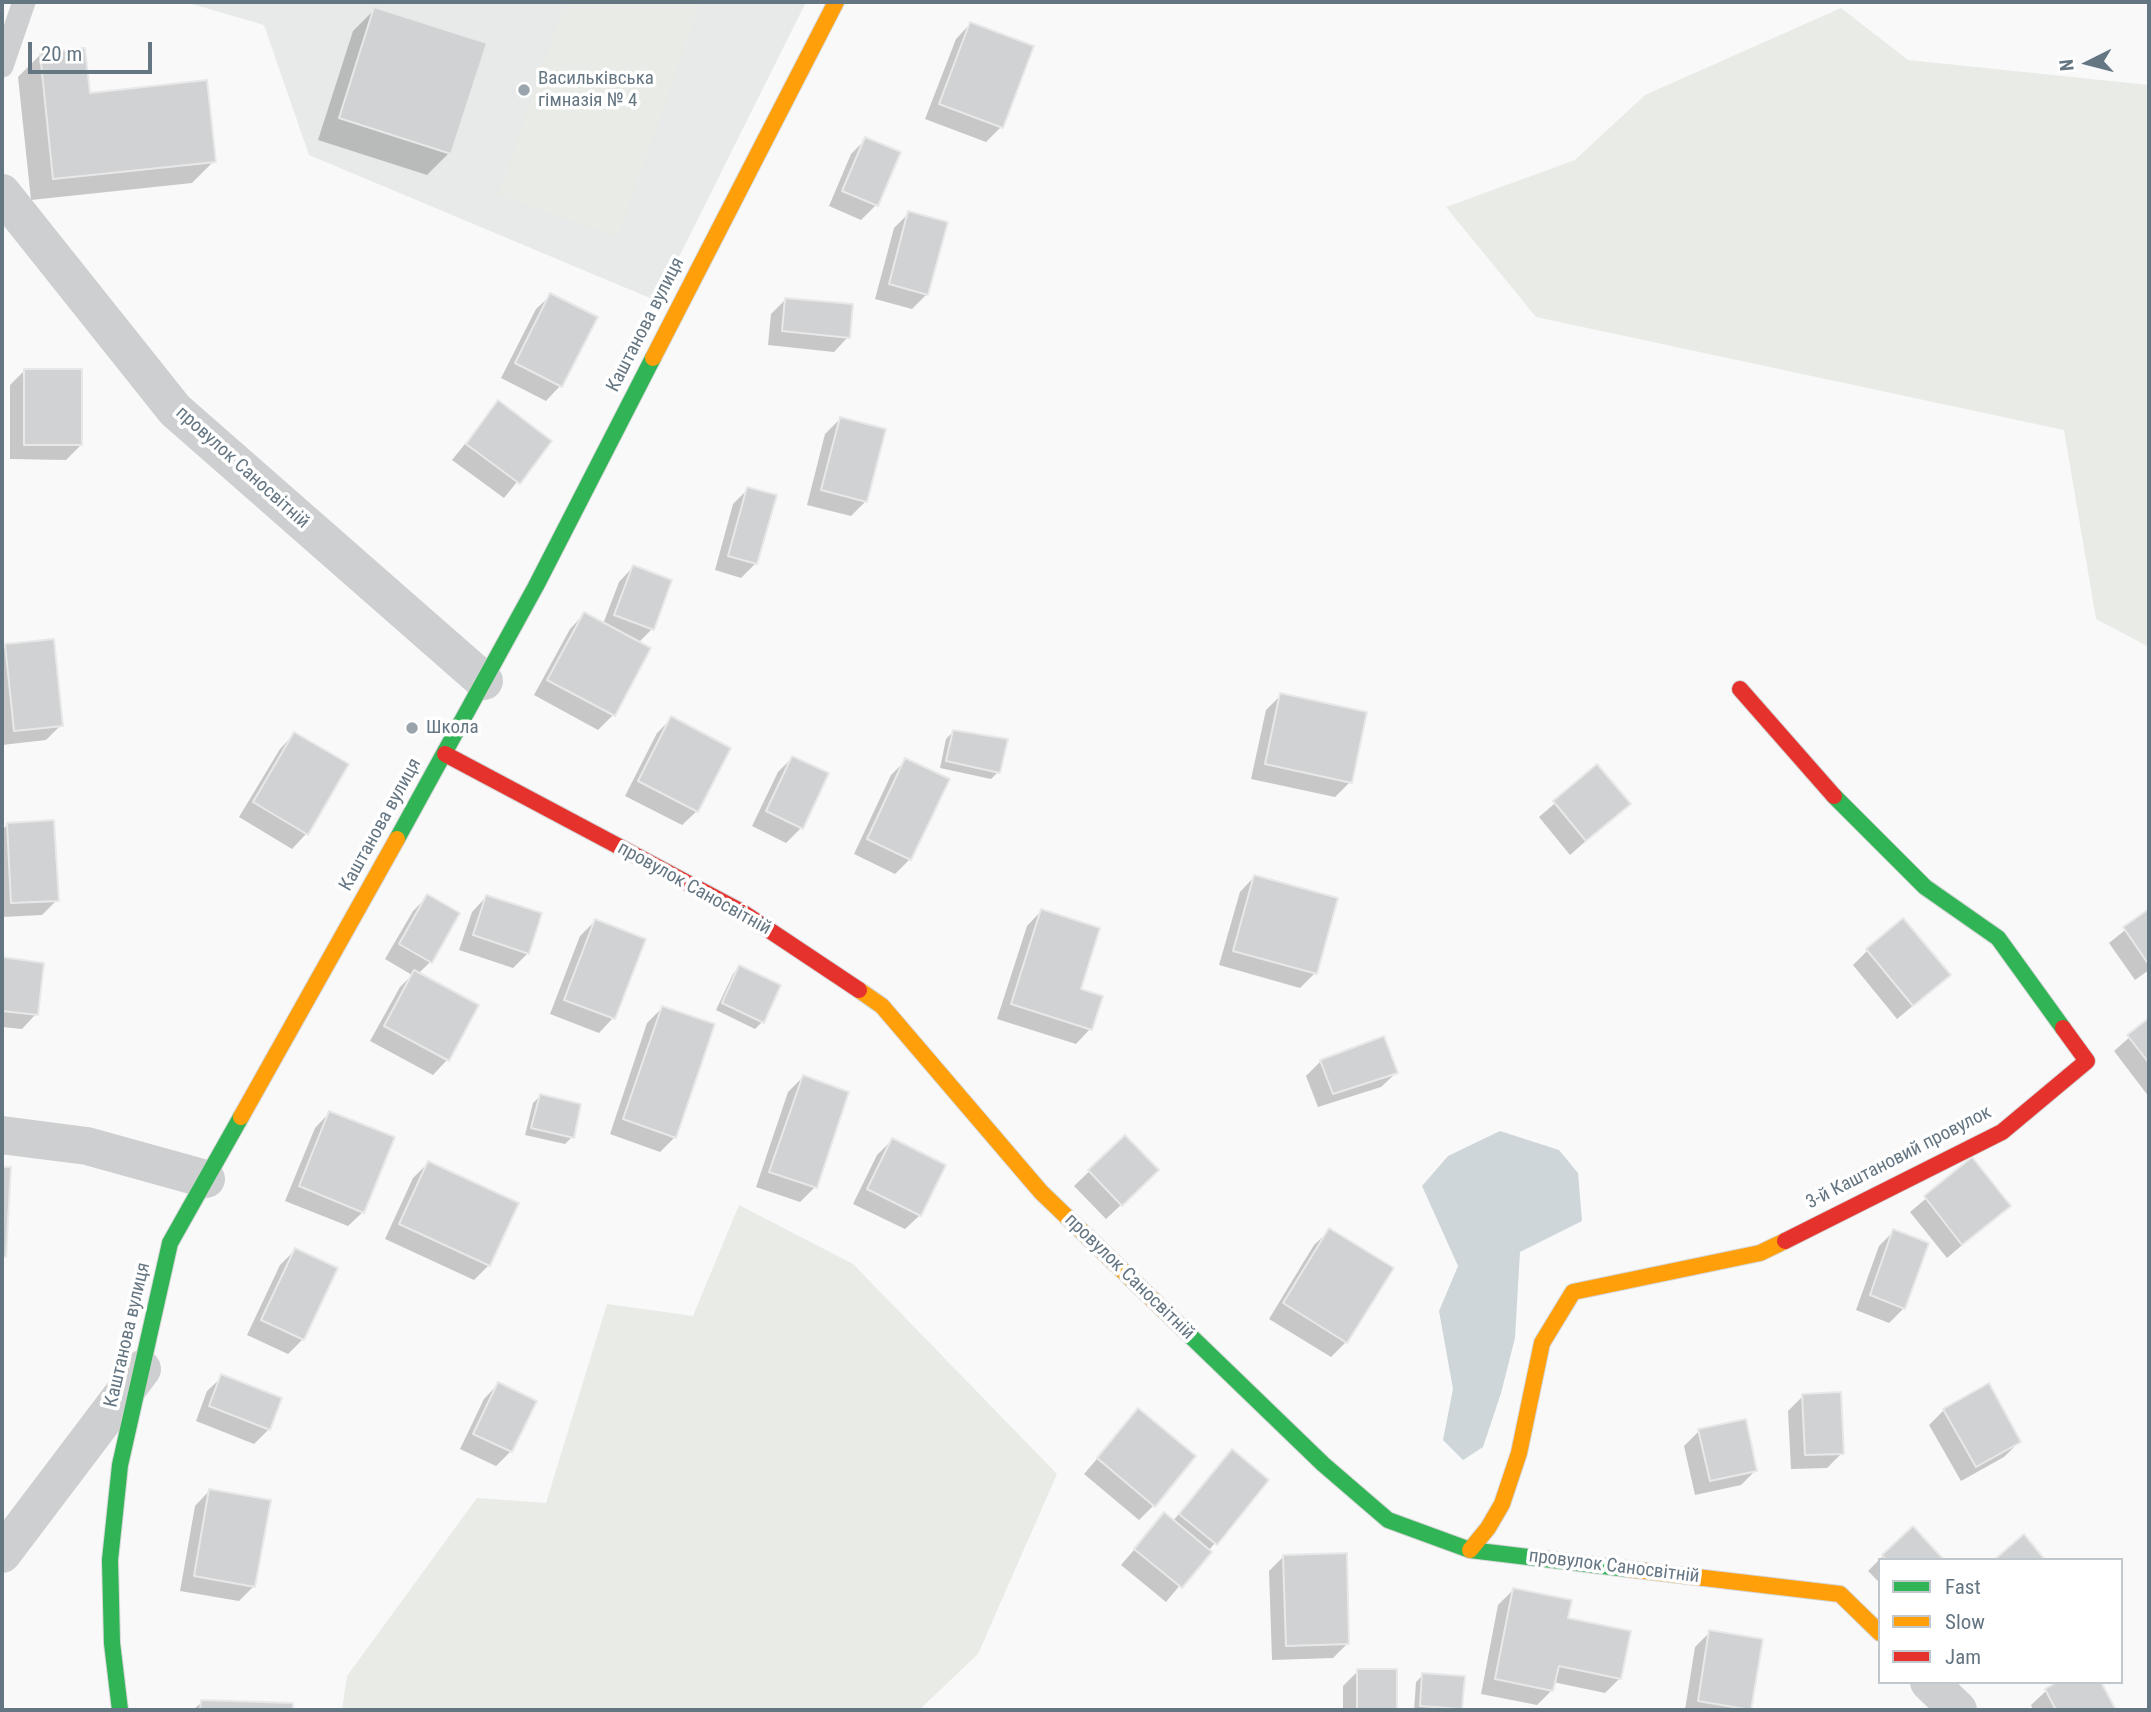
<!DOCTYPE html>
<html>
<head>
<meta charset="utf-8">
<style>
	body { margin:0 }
	#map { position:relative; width:2151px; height:1712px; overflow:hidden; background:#f9f9f9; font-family:"Roboto Condensed",sans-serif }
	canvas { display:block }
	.frame { position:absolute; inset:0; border:4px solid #657683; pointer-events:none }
	.legend { position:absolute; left:1878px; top:1558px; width:245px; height:126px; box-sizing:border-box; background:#fff; border:2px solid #c1c8cd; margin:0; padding:9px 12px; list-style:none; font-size:21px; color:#657683 }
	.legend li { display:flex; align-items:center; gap:14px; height:35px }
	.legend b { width:35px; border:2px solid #c1c8cd }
	.north { position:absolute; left:2053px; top:28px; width:70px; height:70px; -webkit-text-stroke:5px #fff; paint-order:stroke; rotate:264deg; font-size:19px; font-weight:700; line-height:28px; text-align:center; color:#657683 }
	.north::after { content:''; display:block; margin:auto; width:24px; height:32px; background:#657683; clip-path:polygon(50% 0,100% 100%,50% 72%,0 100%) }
	.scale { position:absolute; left:28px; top:42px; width:124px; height:32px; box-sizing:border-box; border:4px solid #657683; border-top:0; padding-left:9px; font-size:21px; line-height:24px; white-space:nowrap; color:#657683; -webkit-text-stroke:5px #fff; paint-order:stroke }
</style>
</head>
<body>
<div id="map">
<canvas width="2151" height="1712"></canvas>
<div class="frame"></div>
<ul class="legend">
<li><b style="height:9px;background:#30b455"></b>Fast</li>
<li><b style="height:9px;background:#ff9f0a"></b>Slow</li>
<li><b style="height:9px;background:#e5322d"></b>Jam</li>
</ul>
<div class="north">N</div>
<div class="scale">20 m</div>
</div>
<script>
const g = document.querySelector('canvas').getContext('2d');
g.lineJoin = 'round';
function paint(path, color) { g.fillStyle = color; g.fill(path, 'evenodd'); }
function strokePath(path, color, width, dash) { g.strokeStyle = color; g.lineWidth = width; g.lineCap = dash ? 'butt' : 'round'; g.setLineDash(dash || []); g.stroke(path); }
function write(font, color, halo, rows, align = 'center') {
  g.font = font + ' "Roboto Condensed",sans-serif'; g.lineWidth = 7; g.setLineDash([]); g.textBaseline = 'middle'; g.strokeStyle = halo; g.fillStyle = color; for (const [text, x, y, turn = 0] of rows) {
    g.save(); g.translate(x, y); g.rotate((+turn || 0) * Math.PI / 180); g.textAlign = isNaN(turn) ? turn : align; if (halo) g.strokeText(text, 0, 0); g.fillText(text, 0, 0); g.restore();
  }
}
paint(new Path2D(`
	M185 2H806L657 301 309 155 264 25Z`), '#e8e9e9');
paint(new Path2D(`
	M565 2H701L618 237 498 195Z
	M1841 8 1908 60 2149 85V647L2096 619 2064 430 1536 317 1446 207 1575 160 1645 95Z
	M739 1205 853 1264 1057 1474 978 1654 919 1710H342L347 1676 477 1498 546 1503 607 1304 693 1316Z`), '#e8ebe6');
paint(new Path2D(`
	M1500 1131 1559 1150 1578 1173 1582 1221 1520 1252 1515 1338 1501 1393 1483 1447 1463 1460 1443 1440 1453 1389 1439 1311 1458 1266 1422 1186 1448 1156Z`), '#ced6d9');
paint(new Path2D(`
	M375 9 449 153 427 175 318 140 353 31Z
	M970 24 1001 127 986 142 925 119 956 39Z
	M40 55 88 95 214 161 192 183 31 200 18 77Z
	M866 139 876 205 861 220 829 206 851 154Z
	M909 213 927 294 912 309 875 299 894 228Z
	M551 295 560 386 546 401 501 378 536 309Z
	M786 299 848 337 834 352 768 345 771 314Z
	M25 370 81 445 66 460 10 459V385Z
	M498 403 550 441 504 498 452 460Z
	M840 419 866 501 851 516 807 505 825 434Z
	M748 489 756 563 741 578 715 570 733 504Z
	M633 567 652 629 638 643 613 715 598 730 534 695 570 629 584 614 603 624 619 582Z
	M6 646 61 725 46 740 2 745V650Z
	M1281 695 1350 782 1335 797 1251 779 1266 710Z
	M672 718 697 811 682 825 625 796 657 733Z
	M953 732 998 772 991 779 940 768 946 739Z
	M294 734 347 765 306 834 292 849 239 817 280 749Z
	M792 758 801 828 786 843 752 826 778 772Z
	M906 760 910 859 895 874 854 854 891 775Z
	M1597 767 1628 804 1570 855 1539 817Z
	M7 825 57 900 42 915 2 917V830Z
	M1254 877 1315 973 1300 988 1219 965 1240 892Z
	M427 897 430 962 418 974 447 1060 433 1075 370 1041 400 987 412 975 385 959 413 911Z
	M486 897 528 953 513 968 459 950 472 912Z
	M1041 911 1079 990 1090 1029 1076 1044 997 1019 1027 926Z
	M2149 911V970L2135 980 2109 943Z
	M595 921 613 1018 599 1033 550 1014 580 936Z
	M1867 951 1933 989 1897 1019 1853 965Z
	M3 959 36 1014 22 1029 2 1027Z
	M740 967 762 1022 755 1029 716 1010 733 974Z
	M662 1008 675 1137 660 1152 610 1134 647 1023Z
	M2149 1020V1097L2114 1051Z
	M1321 1061 1396 1073 1381 1087 1318 1107 1306 1076Z
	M803 1077 815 1187 800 1202 756 1187 788 1092Z
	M540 1096 572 1137 565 1144 525 1135 533 1103Z
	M329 1113 363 1212 348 1226 285 1201 315 1128Z
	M1125 1137 1142 1185 1106 1219 1074 1186Z
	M892 1140 920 1215 905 1229 853 1204 877 1155Z
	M1972 1160 2008 1206 1947 1258 1910 1212Z
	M428 1163 489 1265 474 1280 385 1239 413 1178Z
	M1329 1231 1346 1342 1331 1357 1269 1319 1314 1245Z
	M1894 1231 1904 1308 1889 1323 1856 1310 1879 1246Z
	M295 1250 303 1339 288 1354 247 1335 280 1265Z
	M222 1377 269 1429 254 1444 196 1421 207 1391Z
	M498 1384 511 1451 496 1466 460 1449 484 1399Z
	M1803 1396 1842 1453 1827 1468 1791 1469 1788 1411Z
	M1944 1410 2019 1442 2004 1457 1961 1481 1929 1425Z
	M1138 1411 1154 1505 1139 1520 1084 1474Z
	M1699 1431 1756 1470 1741 1485 1695 1495 1684 1446Z
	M1232 1452 1267 1480 1166 1602 1121 1565 1164 1515 1172 1522Z
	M209 1491 254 1586 239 1601 180 1591 195 1506Z
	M1284 1556 1348 1643 1333 1658 1272 1660 1269 1571Z
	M1883 1556 1942 1560H1880V1583L1868 1571Z
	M1513 1590 1566 1620 1620 1678 1605 1693 1553 1682 1552 1690 1537 1705 1481 1694 1498 1605Z
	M1710 1632 1750 1709 1749 1710H1685L1695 1647Z
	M1358 1671H1395V1710H1343V1686Z
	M1423 1675 1461 1708 1414 1710 1416 1682Z
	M2061 1682H2099L2114 1710H2033L2031 1705 2046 1691Z
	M202 1702 292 1705 291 1710H193Z`), '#0003');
const building = new Path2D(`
	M374 7 487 43 451 154 339 118Z
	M970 22 1034 46 1003 128 939 104Z
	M85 48 90 93 207 80 216 162 53 179 40 53Z
	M865 137 901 152 878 206 842 191Z
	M908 211 948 222 928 295 889 284Z
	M550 293 598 317 562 387 515 363Z
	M785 298 853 304 850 338 782 331Z
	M24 369H82V445H24Z
	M498 400 552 441 520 484 466 444Z
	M840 417 886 429 867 502 821 490Z
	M747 487 777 495 757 564 728 556Z
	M633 565 672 580 654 630 614 615Z
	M584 612 651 648 615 716 547 680Z
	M54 639 63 726 14 731 5 644Z
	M1280 693 1367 712 1352 783 1265 764Z
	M671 716 731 748 698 812 638 781Z
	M953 730 1008 739 1000 773 946 761Z
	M294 732 349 764 308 835 253 802Z
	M792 756 829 773 803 829 766 811Z
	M905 758 950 779 911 860 867 839Z
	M1597 764 1631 804 1586 841 1553 801Z
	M54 820 59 901 11 903 7 823Z
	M1254 875 1338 898 1317 974 1233 951Z
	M427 894 460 913 432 963 399 944Z
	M486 895 542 913 529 954 473 935Z
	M1041 909 1100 928 1081 989 1103 996 1092 1030 1011 1004Z
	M2149 909V965L2123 927Z
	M1903 918 1951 975 1913 1006 1866 949Z
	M595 919 646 939 615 1019 564 1000Z
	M2 957 44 963 38 1015 2 1011Z
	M739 965 781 985 764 1023 722 1003Z
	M414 970 479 1005 449 1061 384 1026Z
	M662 1006 715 1024 676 1138 623 1119Z
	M2149 1018V1063L2127 1035Z
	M1384 1036 1398 1073 1333 1094 1320 1060Z
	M803 1075 849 1092 817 1188 769 1172Z
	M540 1094 581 1104 574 1138 531 1128Z
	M329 1111 395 1137 364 1213 299 1186Z
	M1125 1135 1159 1170 1122 1206 1088 1170Z
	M892 1138 946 1165 921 1216 867 1189Z
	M1972 1157 2011 1206 1962 1245 1924 1196Z
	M428 1161 519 1203 490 1266 399 1224Z
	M2 1167H11L6 1257 2 1256Z
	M1329 1228 1394 1268 1347 1343 1283 1303Z
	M1893 1229 1929 1243 1905 1309 1870 1295Z
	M295 1248 338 1268 304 1340 261 1320Z
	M221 1374 282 1398 270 1430 209 1406Z
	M498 1382 537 1401 512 1452 473 1434Z
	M1989 1383 2021 1442 1976 1467 1943 1409Z
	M1841 1392 1844 1454 1805 1455 1802 1394Z
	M1138 1408 1196 1456 1155 1507 1097 1458Z
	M1746 1419 1757 1471 1710 1481 1698 1429Z
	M1232 1449 1269 1480 1217 1545 1179 1514Z
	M209 1489 271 1500 255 1587 194 1576Z
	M1164 1512 1212 1552 1182 1588 1134 1549Z
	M1913 1526 1944 1560H1886L1882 1555Z
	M2024 1534 2045 1560H1994Z
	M1347 1553 1349 1644 1286 1646 1283 1555Z
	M1513 1588 1572 1600 1568 1618 1631 1631 1621 1679 1559 1666 1553 1691 1495 1679Z
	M1709 1630 1763 1639 1751 1710 1698 1701Z
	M1357 1669H1397V1710H1357Z
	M1422 1673 1465 1676 1462 1709 1420 1706Z
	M2057 1682H2101L2116 1710H2056L2045 1689Z
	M201 1700 293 1703V1710H200Z`);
paint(building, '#d0d2d3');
strokePath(building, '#e8e8e8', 2);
const fast = new Path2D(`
	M1834 796 1925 887 1998 938 2063 1028
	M397 839 536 586 653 358
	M1176 1322 1323 1464 1388 1520 1470 1550 1628 1569
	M120 1710 112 1643 110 1560 120 1465 170 1243 241 1117`);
const slow = new Path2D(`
	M653 358 836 2
	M859 990 882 1006 1041 1192 1176 1322
	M241 1117 397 839
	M1470 1550 1488 1528 1502 1504 1519 1453 1542 1343 1573 1292 1760 1253 1785 1241
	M1628 1569 1840 1594 1880 1633`);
const jam = new Path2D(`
	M1740 689 1834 796
	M445 754 742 912 859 990
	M1785 1241 2002 1132 2087 1061 2063 1028`);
strokePath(fast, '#d5d6d7', 18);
strokePath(slow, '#d5d6d7', 18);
strokePath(jam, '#d5d6d7', 18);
strokePath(new Path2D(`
	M2 66 24 2`), '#cecfd0', 23);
strokePath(new Path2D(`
	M2 193 175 410 484 681
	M2 1135 87 1146 206 1179
	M2 1554 142 1369
	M1929 1682 1958 1710`), '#cecfd0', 38);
strokePath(fast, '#30b455', 16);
strokePath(slow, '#ff9f0a', 16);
strokePath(jam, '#e5322d', 16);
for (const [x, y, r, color] of [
	[524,90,7,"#99a4ac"],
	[412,728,7,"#99a4ac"]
]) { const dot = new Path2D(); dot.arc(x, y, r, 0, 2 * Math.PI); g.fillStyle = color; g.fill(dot); strokePath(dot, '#fff', 2.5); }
write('19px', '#657683', '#fff', [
	["Васильківська",538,79],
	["гімназія № 4",538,101],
	["Школа",426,728]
], 'left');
write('19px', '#657683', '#fff', [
	["Каштанова вулиця",646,325,-63],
	["провулок Саносвітній",242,468,42],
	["Каштанова вулиця",381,825,-61],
	["провулок Саносвітній",694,889,29],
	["3-й Каштановий провулок",1899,1158,-27],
	["провулок Саносвітній",1129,1277,44],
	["Каштанова вулиця",128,1335,-77],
	["провулок Саносвітній",1614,1567,7]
]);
</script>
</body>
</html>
